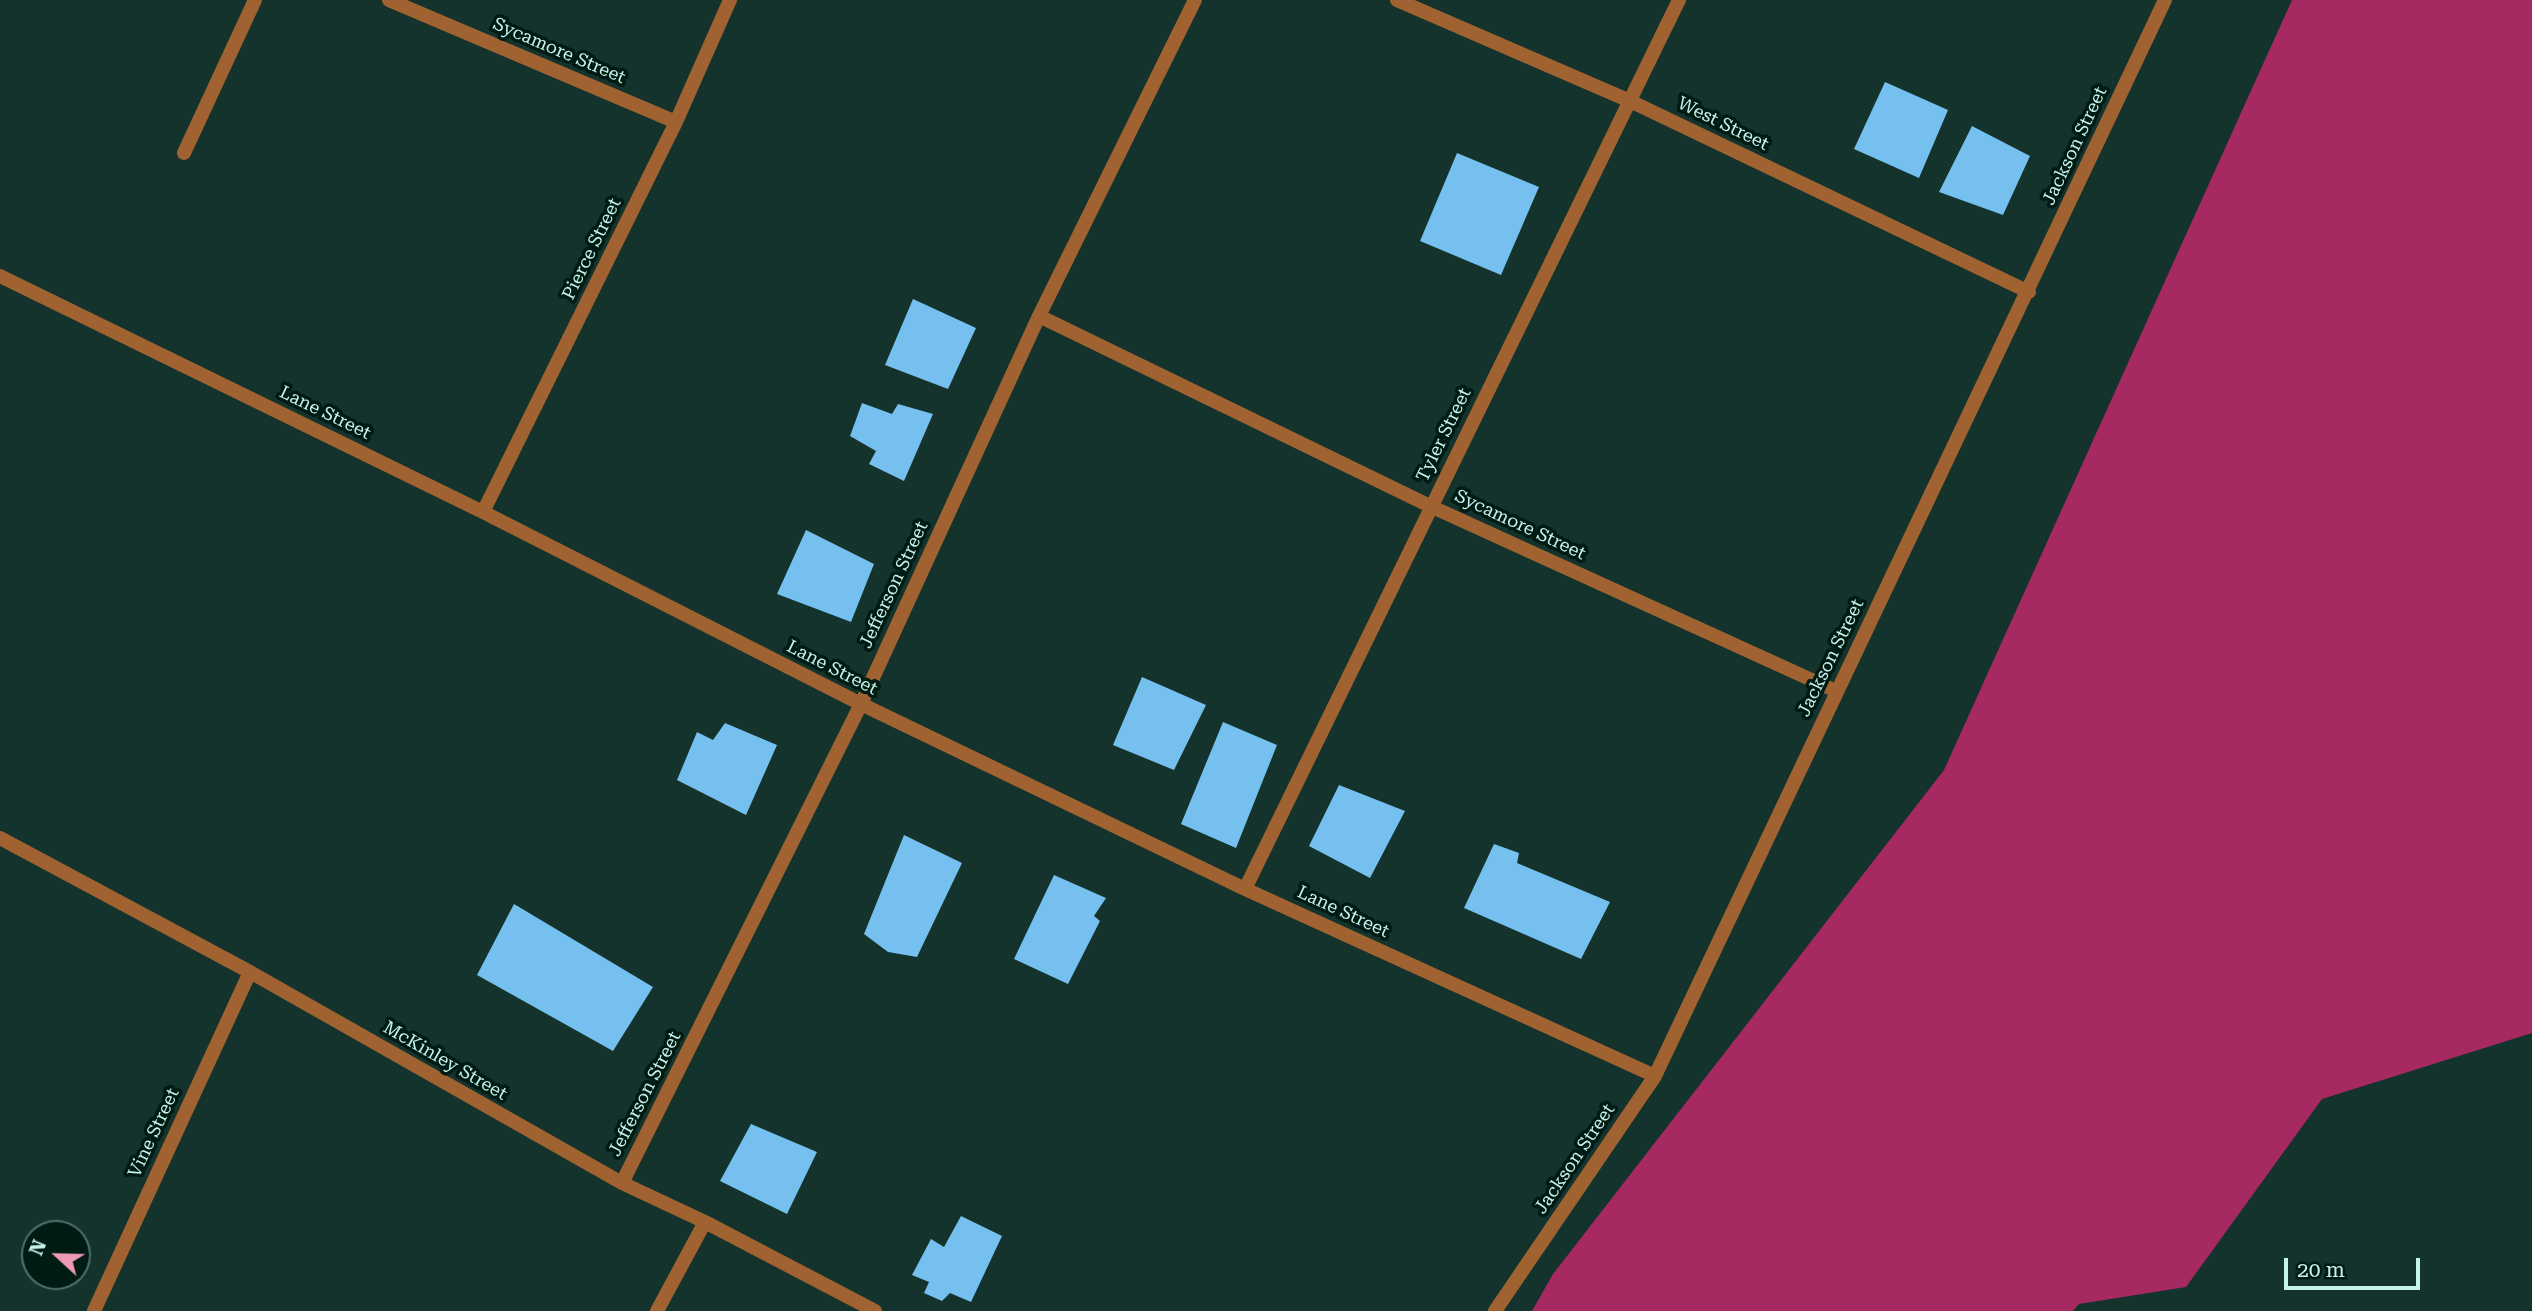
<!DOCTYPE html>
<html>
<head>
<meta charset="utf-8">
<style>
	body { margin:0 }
	#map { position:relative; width:2532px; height:1311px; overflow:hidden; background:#13332c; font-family:"Roboto Serif",serif }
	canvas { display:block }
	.north { position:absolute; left:21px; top:1220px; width:70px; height:70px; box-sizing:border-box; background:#001a14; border:2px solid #4f7169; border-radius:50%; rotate:292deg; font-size:19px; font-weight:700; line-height:28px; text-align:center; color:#c6f4e8 }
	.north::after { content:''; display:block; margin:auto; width:24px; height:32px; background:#ef9ab8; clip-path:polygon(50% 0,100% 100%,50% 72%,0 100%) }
	.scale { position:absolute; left:2284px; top:1258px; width:136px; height:32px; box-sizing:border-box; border:4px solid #c6f4e8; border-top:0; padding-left:9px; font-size:21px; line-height:24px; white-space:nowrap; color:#c6f4e8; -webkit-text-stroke:5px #001a14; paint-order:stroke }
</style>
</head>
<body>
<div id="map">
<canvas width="2532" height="1311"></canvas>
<div class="north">N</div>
<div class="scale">20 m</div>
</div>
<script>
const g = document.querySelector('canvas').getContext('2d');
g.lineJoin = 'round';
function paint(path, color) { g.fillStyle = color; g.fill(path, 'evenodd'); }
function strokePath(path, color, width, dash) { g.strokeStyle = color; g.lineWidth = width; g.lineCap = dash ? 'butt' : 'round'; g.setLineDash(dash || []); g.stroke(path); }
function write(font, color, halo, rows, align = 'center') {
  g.font = font + ' "Roboto Serif",serif'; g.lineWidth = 7; g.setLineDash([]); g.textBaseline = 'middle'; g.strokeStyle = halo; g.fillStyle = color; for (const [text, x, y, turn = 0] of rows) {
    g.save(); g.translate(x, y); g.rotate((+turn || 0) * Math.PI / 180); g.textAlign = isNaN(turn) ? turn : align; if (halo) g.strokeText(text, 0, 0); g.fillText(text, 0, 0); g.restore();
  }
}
paint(new Path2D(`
	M2292 0H2532V1033L2322 1099 2186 1287 2079 1304 2073 1311H1532L1553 1274 1944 770Z`), '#a62962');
paint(new Path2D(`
	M1885 82 1948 110 1919 178 1854 149Z
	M1972 126 2030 156 2003 215 1939 192Z
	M1457 153 1539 187 1501 275 1420 241Z
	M913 299 976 328 948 389 885 365Z
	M862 403 892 414 898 404 933 414 904 481 869 464 876 451 850 436Z
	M806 530 874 564 851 622 777 594Z
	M1142 677 1206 705 1174 770 1113 745Z
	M1223 722 1277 745 1236 848 1181 824Z
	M725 723 777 745 746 815 677 780 697 732 713 740Z
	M1339 785 1405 811 1370 878 1309 846Z
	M904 835 962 863 917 957 888 952 864 934Z
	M1494 844 1519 853 1517 863 1610 902 1581 959 1464 908Z
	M1054 875 1106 898 1094 916 1100 921 1068 984 1014 959Z
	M514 904 653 987 613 1051 477 975Z
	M751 1124 817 1152 787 1214 720 1181Z
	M961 1216 1002 1236 971 1302 950 1293 942 1301 924 1293 929 1282 912 1275 931 1239 944 1247Z`), '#75c0ef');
strokePath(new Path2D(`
	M389 0 676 122
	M1397 0 1630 101 2029 292
	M184 153 255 0
	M0 276 483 512 861 704 1245 889 1655 1076
	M1039 316 1430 506 1836 691
	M483 512 676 122 730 0
	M0 838 250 972 622 1183 705 1222 875 1311
	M1245 889 1679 0
	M622 1183 861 704 1039 316 1195 0
	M94 1311 250 972
	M657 1311 705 1222
	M1495 1311 1655 1076 2165 0`), '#a06230', 14);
write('18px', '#c6f4e8', '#001a14', [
	["Sycamore Street",559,51,23],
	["West Street",1723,124,26],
	["Jackson Street",2075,146,-65],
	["Pierce Street",592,249,-64],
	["Lane Street",325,413,26],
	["Tyler Street",1444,435,-64],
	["Sycamore Street",1520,525,25],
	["Jefferson Street",894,585,-65],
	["Jackson Street",1831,658,-64],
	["Lane Street",832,668,27],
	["Lane Street",1343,912,25],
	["McKinley Street",445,1061,30],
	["Jefferson Street",645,1094,-63],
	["Vine Street",154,1133,-65],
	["Jackson Street",1575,1159,-56]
]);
</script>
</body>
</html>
